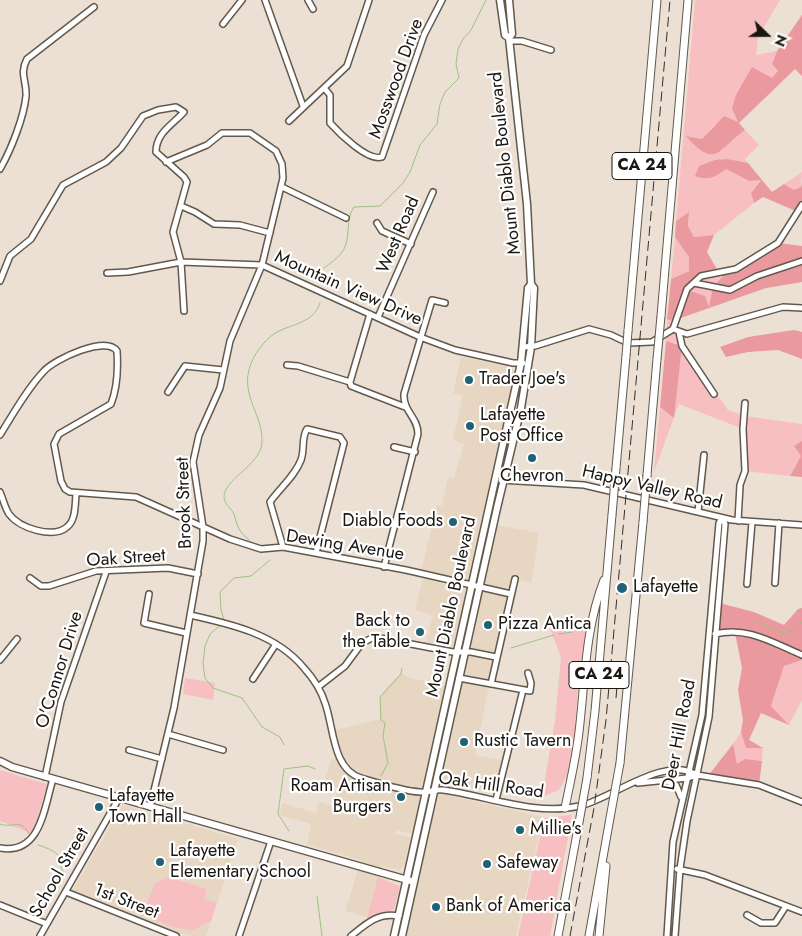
<!DOCTYPE html>
<html>
<head>
<meta charset="utf-8">
<style>
	body { margin:0 }
	#map { position:relative; width:802px; height:936px; overflow:hidden; background:#ebe0d3; font-family:Jost,sans-serif }
	canvas { display:block }
	.north { position:absolute; left:742px; top:10px; width:50px; height:50px; -webkit-text-stroke:4px #fff; paint-order:stroke; rotate:112deg; font-size:14px; font-weight:700; line-height:20px; text-align:center; color:#1a1611 }
	.north::after { content:''; display:block; margin:auto; width:18px; height:22px; background:#1a1611; clip-path:polygon(50% 0,100% 100%,50% 72%,0 100%) }
</style>
</head>
<body>
<div id="map">
<canvas width="802" height="936"></canvas>
<div class="north">N</div>
</div>
<script>
const g = document.querySelector('canvas').getContext('2d');
g.lineJoin = 'round';
function paint(path, color) { g.fillStyle = color; g.fill(path, 'evenodd'); }
function strokePath(path, color, width, dash) { g.strokeStyle = color; g.lineWidth = width; g.lineCap = dash ? 'butt' : 'round'; g.setLineDash(dash || []); g.stroke(path); }
function write(font, color, halo, rows, align = 'center') {
  g.font = font + ' Jost,sans-serif'; g.lineWidth = 4.5; g.setLineDash([]); g.textBaseline = 'middle'; g.strokeStyle = halo; g.fillStyle = color; for (const [text, x, y, turn = 0] of rows) {
    g.save(); g.translate(x, y); g.rotate((+turn || 0) * Math.PI / 180); g.textAlign = isNaN(turn) ? turn : align; if (halo) g.strokeText(text, 0, 0); g.fillText(text, 0, 0); g.restore();
  }
}
paint(new Path2D(`
	M461 357 511 367 515 372 470 584 421 572 437 505 442 506 448 477 454 479 464 444 453 440 463 396 453 393Z
	M497 525 539 533 531 583 514 579 495 655 475 755 501 760 494 793 447 782 442 777Z
	M423 578 467 590 456 645 454 647 426 642 433 615 415 610Z
	M401 673 410 678 446 686 413 834 397 830 395 834 413 838 406 863 400 870 382 866 367 917 345 911 361 860 307 845 311 824 279 815 283 803 316 813 319 802 333 806 338 788 324 783 331 760 343 756 336 730 380 719V699L387 687Z
	M441 794 543 817 516 936H403L435 798Z
	M123 805 238 839 206 936H193L168 931 72 891Z`), '#e6d6c2');
paint(new Path2D(`
	M695 0H780L758 37 756 55 777 51 772 64 778 71 772 79 752 67 738 123 715 124 702 139 687 136 721 151 732 139 745 130 759 145 745 159 748 163 728 159 726 169 749 181 761 179 751 193 754 203 714 235 694 237 688 226 689 212 676 221Z
	M802 172 801 187 794 190 784 184Z
	M675 237 690 257 689 271 671 279Z
	M730 269 709 308 687 289 701 276Z
	M678 319 675 329 680 333 682 346 728 410 745 416 802 424V441L794 446 801 456 790 476 745 471 743 429 679 404 654 472 660 407 674 418 682 345 666 341 667 320Z
	M589 625 578 689 574 741 567 776 559 790 542 797 555 721 561 657 550 629Z
	M802 660V700L789 725 771 706 784 666Z
	M185 678 215 683 213 700 183 694Z
	M741 732 747 748H763L762 761 745 759 737 765 733 744Z
	M0 770 47 784 33 834 0 821Z
	M572 815 550 936H518L544 818Z
	M168 877 207 889 204 899 217 903 211 921 192 931 169 926 143 914 155 883Z
	M378 877 400 886 394 910 379 913 365 925Z`), '#f8bfc2');
paint(new Path2D(`
	M802 15V76L795 69 739 123 745 130C717 150 716 170 686 136L702 139 724 116 738 122 732 108 736 95 752 67 772 78 778 71 772 64 777 51Z
	M728 159 748 163 772 192 784 184 794 190 801 187 802 183V205L798 212 763 197 754 203 751 193 761 180 749 181 726 169C716 177 708 181 695 176L699 166 715 160Z
	M689 212 688 226 694 237 714 235 707 252 718 271 701 276 688 290 705 296 709 307 713 287 730 269 778 243 802 246V282L766 288 678 319 667 320 671 279 689 271V257L675 237 676 221Z
	M794 330 802 332V359L778 350 748 352 726 357 720 347 748 337Z
	M666 341 682 346 674 418 660 407Z
	M802 441V477L790 476 801 456 794 446Z
	M719 603 754 612 784 625 798 609 802 608V660L784 666 771 706 789 725 761 713 749 740 763 748H746L741 732 743 720 738 690 742 668 735 633H716Z
	M733 744 737 764 745 759 762 761 759 785 708 776Z`), '#ea999f');
strokePath(new Path2D(`
	M312 279C321 267 337 262 344 249 351 235 345 220 354 207L380 206 403 183 410 172 420 145 437 124 440 104 445 92 459 78 456 64 458 49 463 39 471 30 486 0
	M249 540C247 537 243 535 241 532 237 527 236 520 234 514 231 508 225 505 224 498 223 479 260 466 262 443 264 413 235 392 254 357 259 348 268 337 277 332 292 324 314 323 320 303
	M224 620 221 610 220 592 234 578 251 576 270 560
	M756 621C775 630 787 641 802 622
	M222 624 210 634 205 646 203 663 205 678 213 688 242 698 262 727 280 737 284 745
	M559 634 572 632
	M511 648 554 635
	M381 776 388 763 383 736 385 723 381 720 380 697 401 674 402 668
	M0 824C14 829 20 817 29 834
	M289 831 278 814 284 769 308 766 315 769
	M38 845C44 847 53 850 57 854 63 860 58 868 66 876
	M317 896 322 936`), '#9dc281', 1);
const minor = new Path2D(`
	M265 0 303 106
	M308 0 313 9
	M223 24 242 0
	M510 41H522L551 50
	M325 89 330 95V123C339 133 368 162 382 157L424 35 442 0
	M289 121 347 66 369 0
	M0 169C11 150 24 117 26 96 27 81 19 74 27 59L94 7
	M282 187 346 218
	M181 206 195 212 214 224 240 225 270 233
	M377 223 382 231 411 244
	M107 273 128 272 181 262 262 265 420 337 455 350 513 363H523
	M0 281 10 256 31 239 63 185 106 162 121 148 143 116 158 110 176 107 184 112C172 125 156 133 156 152L184 177 187 182 173 232 181 262 184 311
	M694 283 730 290 757 276 802 261
	M370 314 350 382 351 386 405 407
	M378 317 433 192
	M673 329 687 334 783 307 802 308
	M679 332 682 346 714 394
	M523 347 535 346 589 329 611 335 628 343 652 342 673 329 687 289 701 276 736 269 778 243 802 205
	M287 365 298 366 350 382
	M168 392 185 366 223 370
	M0 435C13 414 27 389 44 371 55 359 106 335 117 351 118 367 117 389 111 404L59 434 54 444 61 481 65 489 70 492 136 497 230 539 261 549 283 547 406 570 511 594
	M394 447 415 452
	M501 480 584 485 732 520 802 525
	M0 492C3 499 5 508 9 514 19 528 53 539 67 527 76 520 75 505 76 494
	M698 512 704 455
	M738 521 740 485 745 471 743 429 745 403
	M283 547 270 502C280 488 295 476 301 460 305 449 301 438 307 429L340 437 344 443 316 553
	M384 567 418 434C418 417 403 412 404 394L432 300 445 303
	M30 578 41 586H49L96 571 168 568 198 574
	M775 583 779 523
	M747 584 752 522
	M149 594 144 623 186 633
	M190 615C231 624 276 634 304 668 313 678 321 690 325 703 334 727 332 769 361 778 378 783 403 791 420 792 428 793 435 789 443 790 488 796 534 816 580 806 613 798 664 755 697 775L759 785 802 802
	M715 634C748 626 773 643 802 655
	M0 660 17 639
	M459 678 530 691 531 683 528 673
	M253 679 276 644
	M491 684 515 579
	M318 687 345 666 362 643 374 637 453 652H471L496 657
	M168 734 223 750
	M129 750 162 759
	M45 777 61 702 106 572
	M666 781 676 785 681 797
	M638 783 687 778 697 775
	M496 800 523 690
	M150 807 174 708 203 541V527L193 462 199 435 220 388 230 341 262 265 283 178 282 164 276 151 250 133H222L207 145 166 162
	M0 848C41 855 44 808 53 779
	M677 869 705 875 802 912
	M66 892 176 936
	M0 905 47 924
	M747 915 761 923H775L786 906
	M40 936 119 798
	M239 936 271 841
	M351 936C366 924 378 912 399 916
	M667 936 673 842 702 715 719 523 722 518
	M675 936 680 869 687 821 709 717 725 524 722 518`);
const major = new Path2D(`
	M500 0 505 35 509 38
	M0 761 12 767 411 881
	M394 936 521 363 528 288 531 284
	M402 936 497 508 521 408 531 347 534 288 531 284 527 204 509 38 512 34 509 0`);
const highway = new Path2D(`
	M661 316 688 0
	M628 331 657 0
	M616 468 626 356
	M647 475 657 359
	M620 763 643 522
	M587 778 595 711 612 515
	M565 808C570 783 576 758 579 732 585 682 585 628 604 580
	M558 936 578 828
	M589 936 610 818
	M599 936 606 866`);
strokePath(minor, '#62594d', 8);
strokePath(major, '#62594d', 9);
strokePath(highway, '#62594d', 9);
strokePath(minor, '#fff', 5);
strokePath(major, '#fff', 6);
strokePath(highway, '#fff', 7);
strokePath(new Path2D(`
	M616 698 619 663
	M570 936 594 808 606 720 670 0`), '#342f29', 1, [10, 5]);
const highwayBridge = new Path2D(`
	M626 356 628 331
	M657 359 661 316
	M612 515 616 468
	M643 522 647 475
	M610 818 620 763
	M578 828 587 778`);
strokePath(highwayBridge, '#62594d', 9, []);
strokePath(highwayBridge, '#fff', 7);
for (const [x, y, r, color] of [
	[469,380,5,"#1f6175"],
	[470,426,5,"#1f6175"],
	[532,458,5,"#1f6175"],
	[453,522,5,"#1f6175"],
	[622,588,6,"#1f6175"],
	[488,625,5,"#1f6175"],
	[420,632,5,"#1f6175"],
	[464,742,5,"#1f6175"],
	[401,797,5,"#1f6175"],
	[99,807,5,"#1f6175"],
	[520,830,5,"#1f6175"],
	[160,862,5,"#1f6175"],
	[487,864,5,"#1f6175"],
	[436,907,5,"#1f6175"]
]) { const dot = new Path2D(); dot.arc(x, y, r, 0, 2 * Math.PI); g.fillStyle = color; g.fill(dot); strokePath(dot, '#fff', 2); }
for (const [x, y, w] of [
	[642,166,60],
	[599,675,60]
]) { const box = new Path2D(); box.roundRect(x - w / 2, y - 13.5, w, 27, 4); g.fillStyle = '#fff'; g.fill(box); strokePath(box, '#1a1611', 1); }
write('bold 16px', '#1a1611', null, [
	["CA 24",642,166],
	["CA 24",599,675]
]);
write('18px', '#1a1611', '#fff', [
	["Mosswood Drive",397,79,-70],
	["Mount Diablo Boulevard",506,163,-96],
	["West Road",399,235,-67],
	["Mountain View Drive",348,289,24],
	["Happy Valley Road",652,488,13],
	["Brook Street",185,503,-92],
	["Dewing Avenue",345,546,9],
	["Oak Street",126,559,-4],
	["Mount Diablo Boulevard",452,607,-78],
	["O'Connor Drive",60,670,-73],
	["Deer Hill Road",680,735,-79],
	["Oak Hill Road",491,786,8],
	["School Street",60,873,-60],
	["1st Street",126,902,21]
]);
write('18px', '#1a1611', '#fff', [
	["Trader Joe's",479,380],
	["Lafayette",480,416],
	["Post Office",480,437],
	["Chevron",532,477,"center"],
	["Diablo Foods",443,522,"right"],
	["Lafayette",633,588],
	["Back to",410,622,"right"],
	["the Table",410,643,"right"],
	["Pizza Antica",498,625],
	["Rustic Tavern",474,742],
	["Roam Artisan",391,787,"right"],
	["Burgers",391,808,"right"],
	["Lafayette",109,797],
	["Town Hall",109,818],
	["Millie's",530,830],
	["Lafayette",170,852],
	["Elementary School",170,873],
	["Safeway",497,864],
	["Bank of America",446,907]
], 'left');
</script>
</body>
</html>
